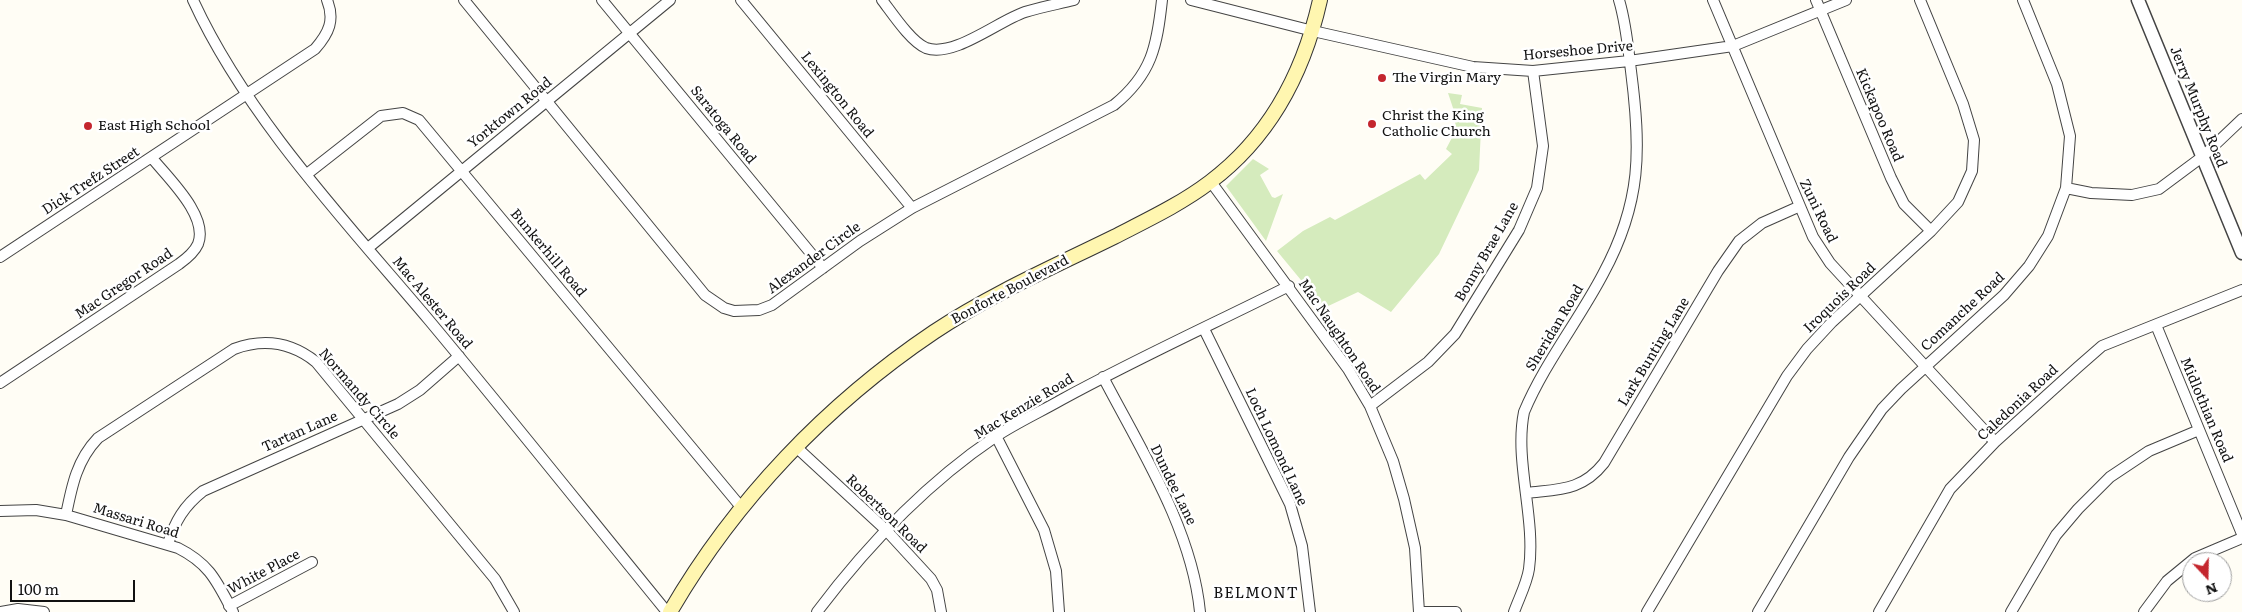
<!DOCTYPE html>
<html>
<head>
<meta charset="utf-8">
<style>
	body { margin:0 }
	#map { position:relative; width:2242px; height:612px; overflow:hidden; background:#fffdf5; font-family:Literata,serif }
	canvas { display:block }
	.north { position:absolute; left:2182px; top:552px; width:50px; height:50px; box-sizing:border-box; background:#fff; border:1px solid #a0a0a0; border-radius:50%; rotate:159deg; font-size:14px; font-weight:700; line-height:20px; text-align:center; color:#111 }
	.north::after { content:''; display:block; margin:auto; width:18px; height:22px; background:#c4262e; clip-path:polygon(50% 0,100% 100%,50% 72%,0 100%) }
	.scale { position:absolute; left:10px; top:580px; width:125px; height:22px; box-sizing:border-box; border:2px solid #111; border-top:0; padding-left:6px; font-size:15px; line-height:18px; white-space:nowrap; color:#111; -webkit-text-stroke:4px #fff; paint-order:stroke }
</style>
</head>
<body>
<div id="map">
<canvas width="2242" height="612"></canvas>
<div class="north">N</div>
<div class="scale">100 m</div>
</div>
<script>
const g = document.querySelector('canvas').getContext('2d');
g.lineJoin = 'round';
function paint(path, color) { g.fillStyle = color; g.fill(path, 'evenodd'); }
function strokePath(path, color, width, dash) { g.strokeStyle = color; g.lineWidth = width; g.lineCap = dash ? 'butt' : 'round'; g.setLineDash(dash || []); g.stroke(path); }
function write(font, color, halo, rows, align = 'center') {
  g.font = font + ' Literata,serif'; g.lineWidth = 5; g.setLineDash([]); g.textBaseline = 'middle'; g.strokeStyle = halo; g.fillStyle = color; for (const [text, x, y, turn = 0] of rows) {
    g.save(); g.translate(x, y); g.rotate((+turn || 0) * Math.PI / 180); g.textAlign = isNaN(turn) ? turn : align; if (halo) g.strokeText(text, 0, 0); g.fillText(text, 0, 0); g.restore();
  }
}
paint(new Path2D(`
	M1448 93 1462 95 1460 104 1482 108 1479 170 1439 254 1391 312 1358 292 1324 308 1277 251 1303 231 1330 217 1335 220 1420 174 1425 180 1452 154 1446 149 1456 130 1454 111Z
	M1253 159 1269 169 1260 175 1272 197 1275 198 1283 194 1266 241 1226 186Z`), '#d5ebbd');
const minor = new Path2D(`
	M193 0C246 116 346 222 428 319 509 416 587 514 667 612
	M464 0 705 295 724 308 734 311 759 310 772 305 860 241 912 208 1114 105C1152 74 1157 46 1162 0
	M602 0 823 268
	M741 0 912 208
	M882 0C892 13 911 42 926 48 954 58 998 21 1025 12 1041 7 1058 4 1074 0
	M1191 0 1313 31 1473 67 1533 71 1629 61 1733 46 1846 0
	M1713 0 1813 237 1830 263 1995 442
	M1816 0 1891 178 1904 204 1931 231
	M307 174 381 116 403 113 419 120 741 507
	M1211 182 1348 369 1370 406 1393 461 1404 499 1415 548 1419 612
	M2066 188 2091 193 2132 195 2159 189 2202 157 2242 119
	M368 248 670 0
	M0 257 315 49C329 33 335 20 327 0
	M2156 325 2242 534
	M1204 329 1290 504 1302 546 1310 612
	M1103 377C1141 450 1192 529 1200 612
	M0 383 179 264C186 259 194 253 198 244 209 216 168 178 152 158
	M1370 406 1428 362 1455 334 1519 230 1537 188 1543 146 1533 71
	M996 436 1044 530 1056 571 1059 612
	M795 446 886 530 931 579 937 590 941 612
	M1527 493C1559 489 1582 491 1604 463L1718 271 1739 241 1762 223 1798 207
	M0 511 36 510 66 515 178 548C210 564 217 582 233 612
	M66 515C72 485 77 460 98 438L234 349C264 338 291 342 316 362L495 579 514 612
	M168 544C175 521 184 506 203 491L398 404 420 390 459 356
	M229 606 312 562
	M1 612 18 609 44 612
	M817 612C866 547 927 483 995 437 1016 423 1040 412 1061 400 1136 359 1213 324 1289 286
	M1419 612H1456
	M1514 612C1519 598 1527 583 1529 569 1536 518 1514 461 1524 412 1544 364 1579 320 1603 274 1642 202 1641 149 1631 71 1628 47 1626 23 1619 0
	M1647 612 1787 376 1807 349 1832 322 1931 231 1958 202 1972 171 1974 140 1963 104 1920 0
	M1758 612 1849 457 1882 409 1901 389 2004 295 2029 266 2048 236 2066 188 2070 136 2057 84 2023 0
	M1879 612 1950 489 1995 442 2078 367 2102 346 2242 290
	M2011 612 2056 535 2078 509 2110 477 2149 451 2199 430
	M2144 612 2167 581 2195 558 2242 538`);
const tertiary = new Path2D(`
	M2138 0 2242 253`);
const secondary = new Path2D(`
	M670 612C735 500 827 404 934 332 991 294 1053 267 1114 237 1147 220 1181 204 1210 182 1270 137 1304 71 1320 0`);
strokePath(minor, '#444', 12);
strokePath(tertiary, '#444', 15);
strokePath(secondary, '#333', 16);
strokePath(minor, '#fff', 10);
strokePath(tertiary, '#fff', 12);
strokePath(secondary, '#fff6b0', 14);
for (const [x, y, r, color] of [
	[1382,78,5,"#c4262e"],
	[1372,124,5,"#c4262e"],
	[88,126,5,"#c4262e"]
]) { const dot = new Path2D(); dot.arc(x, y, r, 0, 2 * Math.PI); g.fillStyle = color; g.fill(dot); strokePath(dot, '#fff', 2); }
write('14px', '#111', '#fff', [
	["Horseshoe Drive",1578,51,-5],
	["Lexington Road",837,95,51],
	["Jerry Murphy Road",2198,107,68],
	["Yorktown Road",510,113,-39],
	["Kickapoo Road",1879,115,67],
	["Saratoga Road",723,125,51],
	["Dick Trefz Street",91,181,-33],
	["Zuni Road",1818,211,64],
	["Bonny Brae Lane",1487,252,-60],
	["Bunkerhill Road",548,253,50],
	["Alexander Circle",814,258,-36],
	["Mac Gregor Road",124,284,-34],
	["Bonforte Boulevard",1010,290,-28],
	["Iroquois Road",1840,298,-44],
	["Mac Alester Road",432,303,50],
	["Comanche Road",1963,312,-43],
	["Sheridan Road",1555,328,-59],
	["Mac Naughton Road",1339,336,56],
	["Lark Bunting Lane",1654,352,-59],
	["Normandy Circle",359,394,49],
	["Caledonia Road",2018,403,-43],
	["Mac Kenzie Road",1024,407,-31],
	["Midlothian Road",2206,410,67],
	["Tartan Lane",300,432,-24],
	["Loch Lomond Lane",1276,447,65],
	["Dundee Lane",1173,485,64],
	["Robertson Road",886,514,44],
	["Massari Road",136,521,17],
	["White Place",264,572,-28]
]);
write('14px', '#111', '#fff', [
	["The Virgin Mary",1392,78],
	["Christ the King",1382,116],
	["Catholic Church",1382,132],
	["East High School",98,126]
], 'left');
g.letterSpacing = '1px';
write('15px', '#111', '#fff', [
	["BELMONT",1256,594]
]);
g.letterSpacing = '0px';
</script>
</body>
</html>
